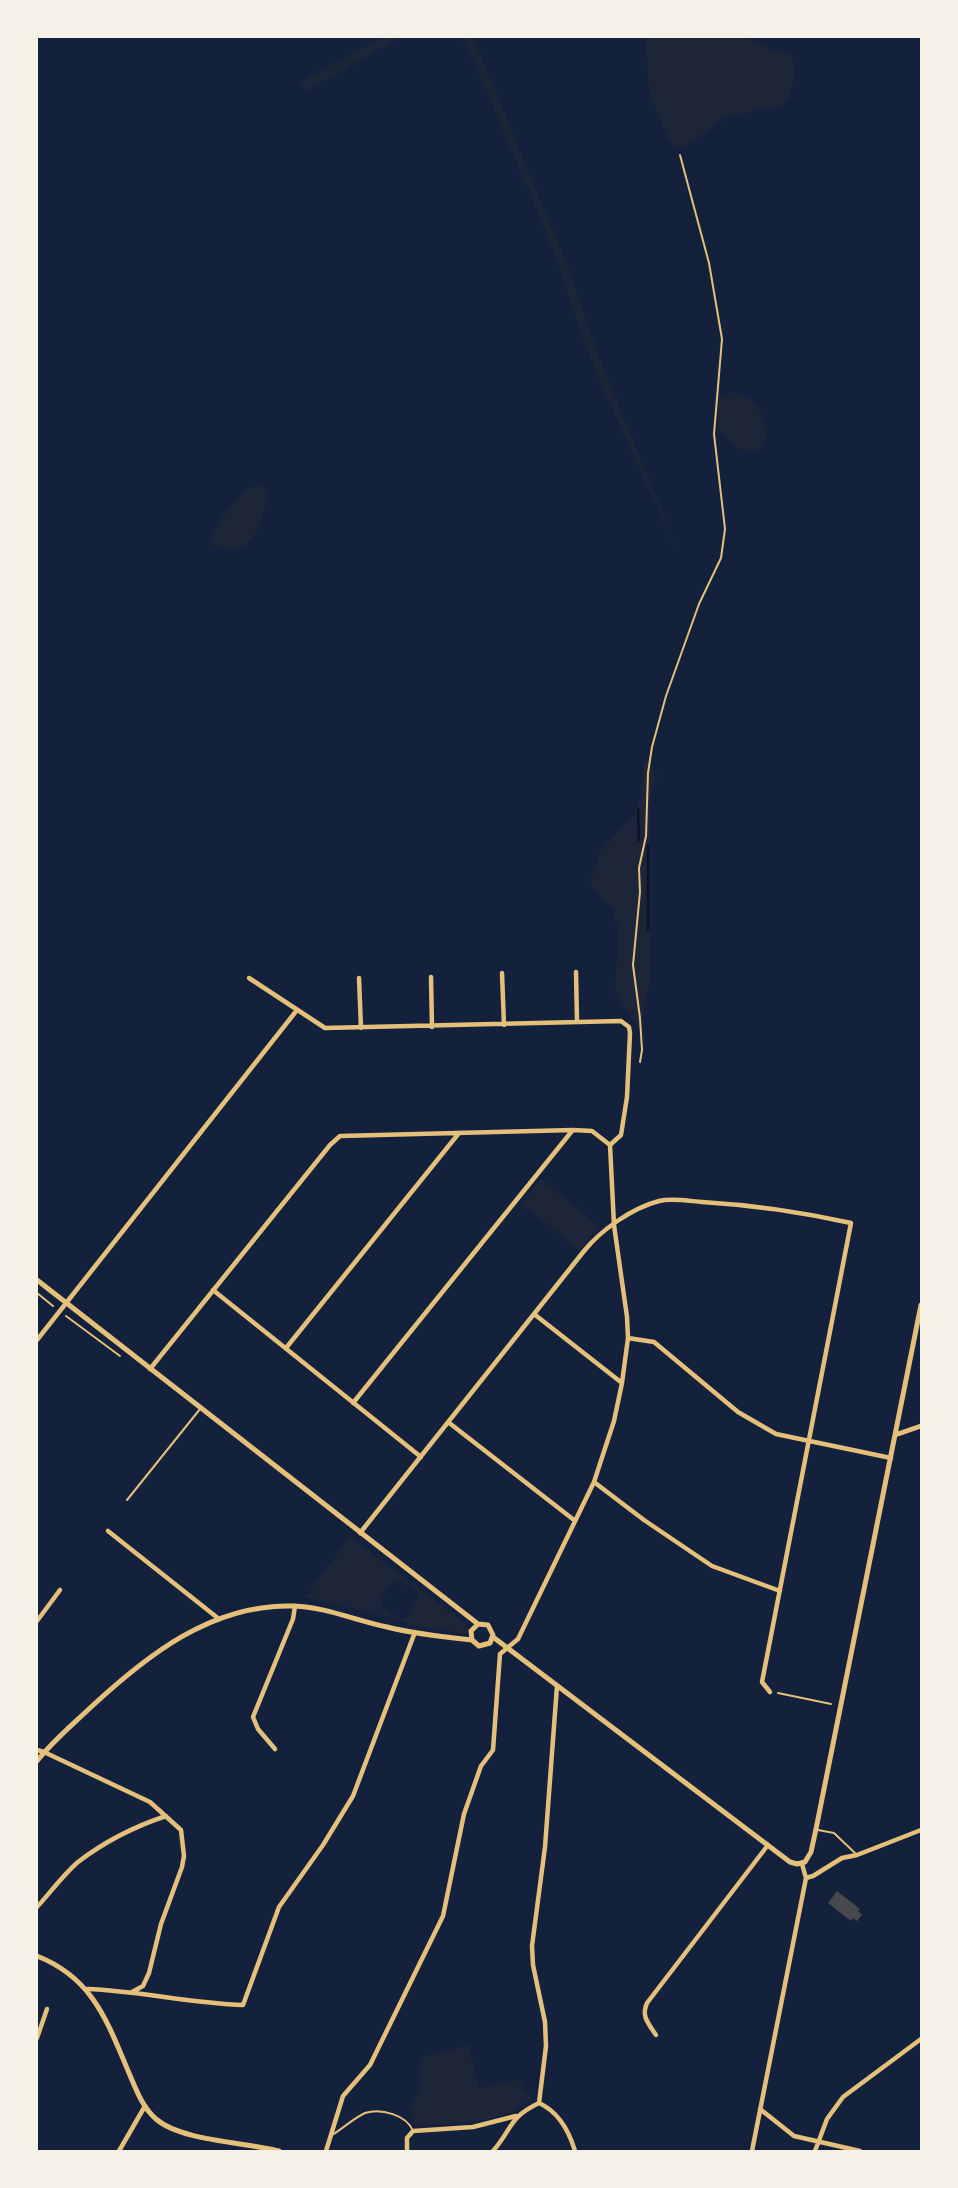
<!DOCTYPE html>
<html>
<head>
<meta charset="utf-8">
<style>
	body { margin:0 }
	#map { position:relative; width:958px; height:2188px; overflow:hidden; background:#14213d; font-family:"Archivo Narrow",sans-serif }
	canvas { display:block }
	.frame { position:absolute; inset:0; border:38px solid #f6f1e7; pointer-events:none }
</style>
</head>
<body>
<div id="map">
<canvas width="958" height="2188"></canvas>
<div class="frame"></div>
</div>
<script>
const g = document.querySelector('canvas').getContext('2d');
g.lineJoin = 'round';
function paint(path, color) { g.fillStyle = color; g.fill(path, 'evenodd'); }
function strokePath(path, color, width, dash) { g.strokeStyle = color; g.lineWidth = width; g.lineCap = dash ? 'butt' : 'round'; g.setLineDash(dash || []); g.stroke(path); }
paint(new Path2D(`
	M382 37H401L306 91 300 82Z
	M462 37H473L570 272 598 354 679 554 605 393 578 325 555 254 478 70Z
	M646 37H744L771 49 783 51 790 55 795 64 794 81 788 99 783 106 734 115 719 121 696 140 681 147H675L666 134 649 94Z
	M732 392C758 397 770 421 764 446 744 460 729 442 717 427L719 399Z
	M261 486 269 491C263 522 251 565 211 544L212 535 220 520 231 506 246 489Z
	M647 761 657 776 652 786 650 800 649 985 640 1029 615 993 619 924 613 921 614 909 601 898 590 883 600 852 636 811 640 799 644 762Z
	M541 1179 598 1225 580 1251 521 1203Z
	M350 1536 408 1581 406 1585 396 1579C388 1583 379 1599 382 1608L401 1619 407 1617 419 1596 416 1590 410 1587 413 1582 471 1629 468 1634 406 1625 407 1620 404 1621 305 1597Z
	M468 2045 479 2088 520 2080 523 2090 531 2097C508 2127 450 2121 415 2127L411 2108 420 2089V2058Z`), '#1d2539');
strokePath(new Path2D(`
	M638 809 639 840
	M648 929V845`), '#0b132b', 2.5);
paint(new Path2D(`
	M837 1891 860 1909 858 1911 862 1915 857 1921 853 1918 851 1921 828 1903Z`), '#48494c');
strokePath(new Path2D(`
	M640 1062 642 1050 640 1018 633 965 640 892 639 868 646 836 648 773 652 747 666 696 699 604 721 558 725 529 714 434 722 339 709 263 680 155
	M37 1293 53 1306
	M66 1316 120 1356
	M778 1693 831 1704`), '#e5c07b', 2);
strokePath(new Path2D(`
	M127 1500 200 1409
	M818 1830 834 1833 856 1854
	M332 2135C342 2129 354 2118 365 2113 381 2108 407 2115 413 2131`), '#e5c07b', 2);
strokePath(new Path2D(`
	M576 972 577 1022
	M502 973 504 1025
	M431 977 432 1027
	M249 978 325 1028 621 1021 629 1027 630 1033 627 1097 621 1135 610 1145
	M359 978 361 1028
	M213 1290 421 1457
	M534 1314 622 1383
	M628 1338 654 1342 738 1412 776 1434 891 1458
	M37 1340 297 1010
	M286 1348 459 1133
	M150 1369 330 1145 340 1136 573 1130 592 1131 610 1145
	M353 1403 572 1131
	M448 1422 574 1520
	M594 1482 644 1520 712 1566 780 1591
	M108 1531 219 1619
	M360 1533 584 1251C601 1230 632 1208 659 1201 672 1198 689 1201 702 1202 753 1205 801 1212 851 1223L762 1682 770 1692
	M37 1621 60 1590
	M275 1749 258 1729 253 1717 293 1619 295 1606
	M37 1750 44 1752 150 1802 181 1830 184 1856 182 1867 161 1924 149 1973 143 1986 132 1992
	M806 1878 813 1876 842 1858 857 1855 921 1830
	M37 1907C50 1893 63 1875 78 1862 104 1842 136 1826 166 1816
	M87 1989C139 1991 190 2003 243 2005L279 1907 323 1845 353 1796 415 1632
	M656 2035C648 2023 641 2016 647 2003L768 1845
	M37 2038 47 2009
	M539 2103 546 2046 545 2022 533 1965 532 1946 545 1847 557 1686
	M539 2103C559 2112 569 2131 575 2151
	M760 2109 794 2136 860 2151
	M119 2151 145 2106
	M326 2151 343 2096 370 2065 443 1916 464 1814 481 1766 493 1750 500 1654 518 1639 594 1482 614 1421 622 1383 628 1338 627 1317 614 1225 610 1145
	M407 2151V2138L413 2131 473 2127 516 2116
	M493 2151C513 2128 508 2118 539 2103
	M752 2151 806 1878 802 1864
	M815 2151 827 2119 843 2097 921 2039`), '#e5c07b', 4.5);
strokePath(new Path2D(`
	M37 1280 478 1624 488 1625 493 1635 490 1643 479 1646 472 1640C444 1637 415 1634 387 1627 357 1621 325 1607 294 1606 212 1603 146 1656 90 1708 72 1725 52 1742 37 1761
	M895 1435 921 1426
	M493 1637 790 1862 797 1864 805 1862 811 1852 816 1829 921 1305
	M472 1640 471 1631 478 1624
	M37 1956C93 1978 107 2021 129 2073 136 2089 142 2107 156 2119 181 2141 245 2142 279 2151`), '#e5c07b', 5);
</script>
</body>
</html>
